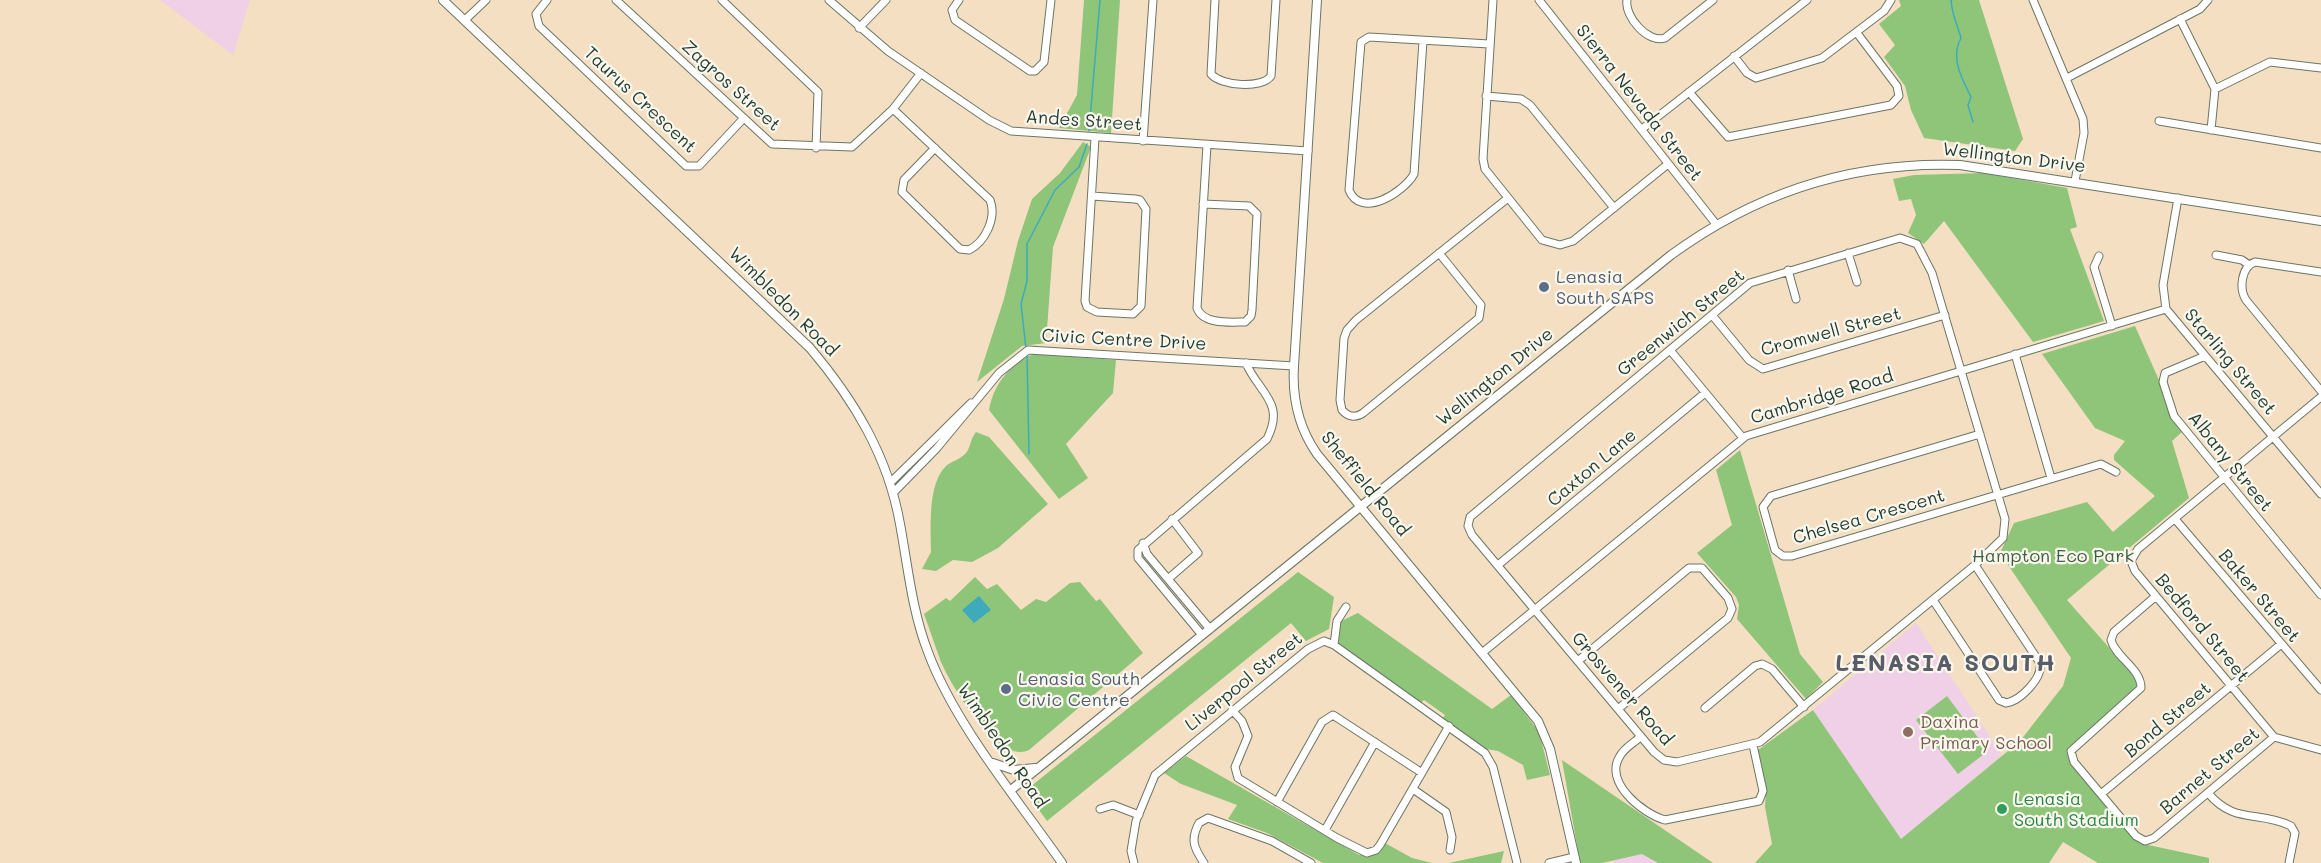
<!DOCTYPE html>
<html>
<head>
<meta charset="utf-8">
<style>
	body { margin:0 }
	canvas { display:block; background:#f4dfc2 }
</style>
</head>
<body>
<canvas width="2321" height="863"></canvas>
<script>
const g = document.querySelector('canvas').getContext('2d');
g.lineJoin = 'round';
function paint(path, color) { g.fillStyle = color; g.fill(path, 'evenodd'); }
function strokePath(path, color, width, dash) { g.strokeStyle = color; g.lineWidth = width; g.lineCap = dash ? 'butt' : 'round'; g.setLineDash(dash || []); g.stroke(path); }
function write(font, color, halo, rows, align = 'center') {
  g.font = font + ' Mali,sans-serif'; g.lineWidth = 4.5; g.setLineDash([]); g.textBaseline = 'middle'; g.strokeStyle = halo; g.fillStyle = color; for (const [text, x, y, turn = 0] of rows) {
    g.save(); g.translate(x, y); g.rotate((+turn || 0) * Math.PI / 180); g.textAlign = isNaN(turn) ? turn : align; if (halo) g.strokeText(text, 0, 0); g.fillText(text, 0, 0); g.restore();
  }
}
paint(new Path2D(`
	M160 0H250L233 55Z
	M1916 623 2002 755 1901 840 1813 710Z
	M1642 854 1658 863H1614V860Z`), '#efd0e6');
paint(new Path2D(`
	M1084 0H1120L1111 133 1059 128 1077 95Z
	M1899 0H1979L2023 139 2015 151 1924 138 1911 110 1905 86 1884 57 1895 45 1879 24 1901 6Z
	M1083 142 1091 147 1053 247 1046 343 1022 346 977 382 1004 299 1018 241 1032 199 1060 173Z
	M1984 173 2067 188 2077 227 2070 229 2104 321 2033 342 1944 221 1924 244 1908 233 1916 215 1911 199 1899 201 1893 179 1914 175Z
	M2135 326 2182 432 2172 441 2189 498 2067 600 2135 677 2139 686 2073 744 2069 759 2139 843 2209 858V863H2098L2063 842 2049 863H1755L1772 844 1765 807 1766 787 1758 750 1813 710 1901 839 2020 741 2063 686 2071 658 2000 553 2014 523 2087 502 2113 532 2155 496 2114 460V455L2125 441 2095 428 2042 354Z
	M1033 354 1116 360 1113 393 1066 444 1088 478 1059 499 989 410C994 384 1009 365 1033 354Z
	M976 432 989 437 1048 504 998 548 972 562 953 560 936 571 922 569 931 552C931 530 927 484 946 466 952 461 961 459 966 453 971 447 970 439 976 432Z
	M1740 450 1800 654 1823 682 1806 699 1737 619 1739 605 1736 597 1697 553 1732 525 1716 470Z
	M1298 572 1334 597 1329 629 1306 641 1291 623 1047 821 1025 791Z
	M975 577 987 589 997 584 1021 610 1036 599 1046 602 1070 583 1080 582 1096 601 1100 599 1143 653 1029 750C998 765 952 687 941 662 935 646 930 630 924 614L946 598 950 601Z
	M1358 613 1492 709 1511 695 1539 732 1550 775 1527 780 1523 765 1498 751 1486 749 1443 718 1445 715 1424 700 1421 703 1339 645V622Z
	M1947 696 1988 751 1958 774 1916 720Z
	M1186 756 1359 855 1375 854 1385 843 1412 858 1432 863H1323L1267 833 1228 819 1237 805 1181 784 1164 773Z
	M1562 760 1713 863H1658L1642 854 1602 863H1580Z
	M1504 851 1501 863H1449Z`), '#8ec579');
paint(new Path2D(`
	M979 596 991 610 974 623 962 610Z`), '#3dabbc');
strokePath(new Path2D(`
	M1951 0C1952 15 1957 24 1961 38 1950 58 1962 79 1971 97L1968 105 1973 122
	M1089 131 1100 0
	M1026 349 1021 304 1027 281V244L1055 190 1079 167 1087 144
	M1027 353 1029 454`), '#3dabbc', 1.5);
const minor = new Path2D(`
	M547 0 536 14 539 26 686 166H699L743 119
	M616 0 772 144 852 147 893 109 921 73
	M722 0 818 92 816 148
	M829 0 888 51 989 120 1011 131 1308 151
	M959 0 952 10 955 20 1030 71H1035L1044 62 1051 0
	M1215 0 1211 74C1221 86 1262 89 1271 76L1276 0
	M1493 0 1483 159 1485 169 1542 240 1560 245 1573 241 1668 164
	M1539 0 1716 224
	M1627 0C1624 16 1648 44 1665 38L1713 0
	M2033 0 2083 119 2084 133 2075 181
	M2180 19 2215 89 2211 130
	M465 20 486 0
	M859 28 886 0
	M1423 41 1414 174C1404 192 1361 220 1349 190L1361 42 1369 37 1489 44
	M1734 56 1747 73 1756 78 1822 58 1884 11 1891 0
	M2067 78 2200 9 2208 0
	M2215 89 2270 62 2321 68
	M1689 92 1728 137 1891 105 1899 96 1897 86 1857 33
	M1486 96 1521 99 1530 105 1614 208
	M893 109 990 200C997 218 985 242 969 250L960 249 902 192 904 180 935 148
	M2159 121 2321 148
	M1642 129 1807 0
	M1143 141 1153 0
	M1092 196 1135 199 1140 200 1146 209 1141 306 1133 314 1097 312 1087 307 1085 301 1095 138
	M2178 198 2163 285 2166 309 2321 494
	M1203 204 1249 206 1257 214 1252 310 1251 316 1245 322C1231 322 1203 325 1197 308L1207 145
	M1900 238 1917 244 1932 273 2005 519 2003 538 1975 565 1760 742 1677 762 1664 760 1654 752 1472 535 1468 526 1470 517 1750 283Z
	M1439 253 1481 305 1479 318 1363 413C1356 418 1348 417 1342 410L1340 400 1344 338 1347 330 1356 320 1508 198
	M1848 253 1857 282
	M2216 255 2242 260 2249 265
	M2099 256 2094 267 2112 326
	M1788 270 1796 299
	M2321 272 2255 262C2241 267 2239 289 2246 300L2321 391
	M1712 315 1749 360 1763 369 1945 315
	M1670 350 1743 438
	M2015 354 2051 478
	M2205 356 2165 373 2163 382 2174 416 2321 595
	M2321 397 2138 549 2131 561 2135 571 2274 737 2321 750
	M1980 434 1771 496 1763 507 1775 550 1783 556H1792L2101 464 2116 472
	M890 483 971 403
	M893 493 937 448 999 373 1028 350 1294 366
	M2175 519 2321 690
	M1143 543 1147 554 1210 629
	M1498 565 1705 393
	M1168 579 1198 553 1172 519
	M2156 596 2114 632 2111 640C2116 658 2141 668 2141 688L2071 751 2074 762 2136 836 2145 841 2154 838 2274 737
	M1933 600 1999 700 2006 703C2020 701 2043 678 2040 663L1975 565
	M1202 635 1138 558V550L1267 439C1286 402 1258 392 1246 363
	M1334 645 1337 621 1346 607
	M1482 653 1746 436 2166 309
	M1578 661 1689 568H1702L1728 598 1732 609 1728 618 1618 709
	M1705 708 1755 666 1762 664 1772 669 1804 707
	M1232 710 1242 721 1248 736 1235 767 1238 778 1337 838 1367 853 1376 850 1380 845 1449 726
	M1640 737C1634 743 1624 748 1620 756 1603 782 1643 814 1665 820L1759 801 1763 791 1753 745
	M1413 789 1446 812 1452 837 1450 850
	M2208 793C2235 825 2258 810 2291 826L2295 833 2289 863
	M2101 794 2280 645
	M1277 802 1322 722 1333 715 1422 773
	M1100 809 1113 805 1139 815
	M1325 830 1375 742
	M1134 863 1131 851 1136 821 1155 775 1308 649 1324 641 1334 645 1485 753 1493 767 1517 863
	M1204 863C1194 848 1190 840 1199 823L1208 818 1272 841 1311 863
	M1549 863 1574 857`);
const tertiary = new Path2D(`
	M443 0 810 348C854 400 888 456 900 524 908 567 912 611 928 652 954 723 1018 800 1062 863
	M1317 0 1294 366C1292 398 1298 427 1317 454L1538 721 1550 749 1576 863
	M993 763 1014 770 1035 768
	M1011 790 1671 255C1757 192 1854 161 1960 165L2321 221`);
strokePath(minor, '#6a7666', 9);
strokePath(tertiary, '#6a7666', 10);
strokePath(minor, '#fff', 7);
strokePath(tertiary, '#fff', 8);
for (const [x, y, r, color] of [
	[1544,287,6,"#5c6f8a"],
	[1006,689,6,"#5c6f8a"],
	[1908,732,6,"#8d6e63"],
	[2002,809,6,"#2e9e5b"]
]) { const dot = new Path2D(); dot.arc(x, y, r, 0, 2 * Math.PI); g.fillStyle = color; g.fill(dot); strokePath(dot, '#fbf7ec', 2); }
write('18px', '#1f3d34', '#fbf7ec', [
	["Zagros Street",731,86,42],
	["Taurus Crescent",640,100,43],
	["Sierra Nevada Street",1639,103,52],
	["Andes Street",1084,121,4],
	["Wellington Drive",2014,158,7],
	["Wimbledon Road",783,302,45],
	["Greenwich Street",1681,323,-39],
	["Cromwell Street",1831,332,-15],
	["Civic Centre Drive",1124,340,3],
	["Starling Street",2230,362,50],
	["Wellington Drive",1495,377,-39],
	["Cambridge Road",1822,397,-17],
	["Albany Street",2230,462,51],
	["Caxton Lane",1592,468,-40],
	["Sheffield Road",1365,484,51],
	["Chelsea Crescent",1869,517,-16],
	["Baker Street",2259,596,50],
	["Bedford Street",2202,628,50],
	["Liverpool Street",1244,682,-39],
	["Grosvener Road",1622,689,49],
	["Bond Street",2168,720,-40],
	["Wimbledon Road",1002,746,56],
	["Barnet Street",2210,771,-40]
]);
write('18px', '#4e5e75', '#fbf7ec', [
	["Lenasia",1556,277],
	["South SAPS",1556,298],
	["Lenasia South",1018,679],
	["Civic Centre",1018,700]
], 'left');
write('18px', '#3b5f45', '#fbf7ec', [
	["Hampton Eco Park",2053,556]
]);
write('18px', '#785e54', '#fbf7ec', [
	["Daxina",1920,722],
	["Primary School",1920,743]
], 'left');
write('18px', '#27864d', '#fbf7ec', [
	["Lenasia",2014,799],
	["South Stadium",2014,820]
], 'left');
g.letterSpacing = '1.5px';
write('bold 24px', '#585d6a', '#fbf7ec', [
	["LENASIA SOUTH",1946,664]
]);
g.letterSpacing = '0px';
</script>
</body>
</html>
